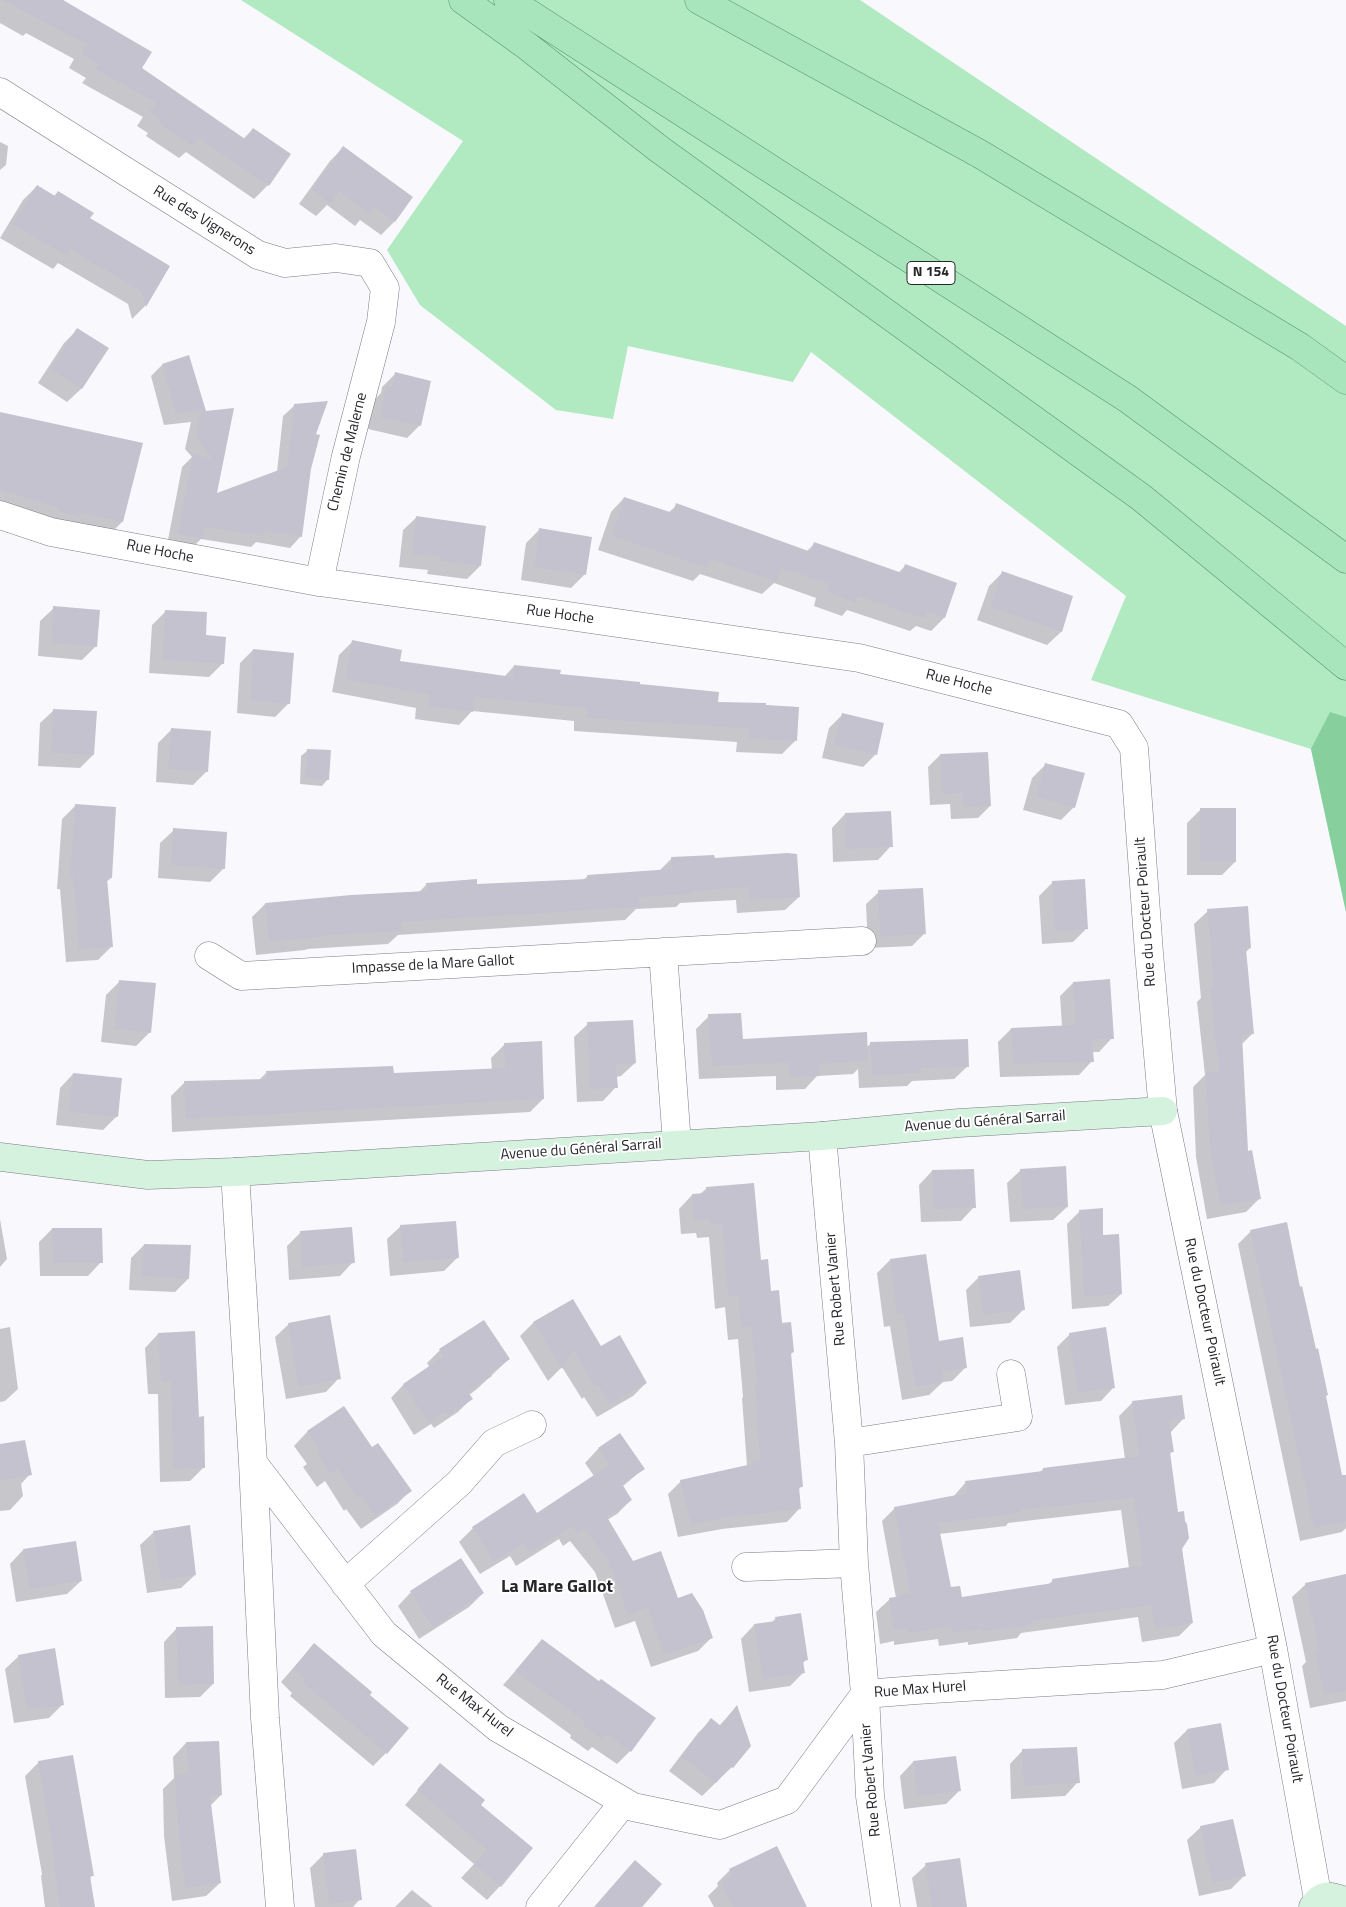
<!DOCTYPE html>
<html>
<head>
<meta charset="utf-8">
<style>
	body { margin:0 }
	canvas { display:block; background:#f9f8fd }
</style>
</head>
<body>
<canvas width="1346" height="1907"></canvas>
<script>
const g = document.querySelector('canvas').getContext('2d');
g.lineJoin = 'round';
function paint(path, color) { g.fillStyle = color; g.fill(path, 'evenodd'); }
function strokePath(path, color, width, dash) { g.strokeStyle = color; g.lineWidth = width; g.lineCap = dash ? 'butt' : 'round'; g.setLineDash(dash || []); g.stroke(path); }
function write(font, color, halo, rows, align = 'center') {
  g.font = font + ' "Titillium Web",sans-serif'; g.lineWidth = 4; g.setLineDash([]); g.textBaseline = 'middle'; g.strokeStyle = halo; g.fillStyle = color; for (const [text, x, y, turn = 0] of rows) {
    g.save(); g.translate(x, y); g.rotate((+turn || 0) * Math.PI / 180); g.textAlign = isNaN(turn) ? turn : align; if (halo) g.strokeText(text, 0, 0); g.fillText(text, 0, 0); g.restore();
  }
}
paint(new Path2D(`
	M241 0H860L1346 326V912L1311 749 1091 680 1126 596 811 352 793 382 628 346 613 419 556 410 420 305 387 250 463 141Z`), '#b1e9c1');
paint(new Path2D(`
	M1330 712 1346 717V912L1311 749Z`), '#87d09d');
paint(new Path2D(`
	M0 0H64L63 1 141 69 243 139 253 129 289 154 268 185 254 199 186 152 179 158 146 136 148 133 137 126 143 117 82 83 86 78 69 68 74 59 26 33 23 36 0 23Z
	M0 142 8 146 6 165 0 170Z
	M343 148 412 197 394 222 381 235 360 220 355 226 327 205 316 216 299 204 330 161Z
	M37 186 54 196 58 192 89 219 168 266 145 306 132 319 128 304 58 263 53 269 0 238 23 200Z
	M78 329 107 349 81 389 67 402 38 383 64 343Z
	M188 356 205 412 232 410 216 495 277 472 283 416 295 405 314 435 301 536 290 548 256 542 251 547 201 539 190 550 167 545 182 467 192 457 185 449 191 422 164 425 151 376 162 365Z
	M395 374 420 425 407 438 368 429 374 400 381 393 382 387Z
	M0 413 141 444 122 522 110 534 71 525 0 504Z
	M624 498 668 513 677 505 807 551 814 544 898 573 905 566 955 583 944 618 931 631 916 626 910 631 847 610 842 616 814 606 816 598 774 583 762 594 700 574 693 581 598 550 611 512Z
	M417 517 480 566 467 579 427 574 428 570 399 567 403 530Z
	M539 530 590 538 584 575 571 588 521 580 526 543Z
	M1003 572 1072 597 1061 632 1047 645 977 620 989 586Z
	M54 608 96 646 82 660 38 656 40 621Z
	M166 611 204 637 223 663 209 677 149 673 152 625Z
	M352 642 398 662 504 677 514 666 559 675 638 685 717 703 796 740 782 754 736 752 737 742 574 731V721L472 711 459 725 415 719 416 708 332 692 339 655Z
	M253 650 289 703 275 717 237 713 240 663Z
	M54 710 93 755 80 768 38 766 40 723Z
	M842 715 876 754 863 767 822 758 829 728Z
	M172 729 206 772 193 785 156 782 158 743Z
	M308 750 328 779 322 786 300 784 301 756Z
	M940 755 990 806 978 818 951 819 950 804 930 805 928 767Z
	M1046 764 1074 807 1061 820 1023 810 1032 778Z
	M76 805 111 878 106 882 111 947 98 960 66 962 60 889H57L62 819Z
	M1201 809 1235 862 1222 875H1187V823Z
	M845 814 891 846 878 860 833 862 832 828Z
	M174 830 224 868 210 882 158 878 160 843Z
	M672 858 714 859 799 897 785 910 737 913 736 900 680 903 676 907 636 909 625 920 398 935 388 944 307 949 305 950 256 955 252 917 265 904 418 893 427 884 476 885 583 880 588 876 659 871Z
	M1053 882 1086 929 1073 942 1042 944 1039 896Z
	M879 892 924 934 912 946 868 948 866 904Z
	M1208 911 1250 948 1245 953 1252 1034 1241 1045 1247 1153 1259 1199 1246 1212 1207 1219 1196 1157 1193 1087 1205 1075 1197 1002 1201 998 1194 924Z
	M120 981 150 1032 136 1046 101 1042 106 995Z
	M1073 983 1112 1038 1099 1052H1092V1061L1079 1075 1000 1077 998 1042 1011 1029 1062 1026 1060 996Z
	M709 1016 741 1040 866 1048 871 1043 968 1066 954 1079 912 1081 907 1086 859 1088 858 1069 853 1074 817 1076 805 1089 776 1090V1076L699 1079 696 1029Z
	M588 1024 635 1063 621 1076 616 1077V1087L603 1101 577 1102 574 1037Z
	M505 1044 543 1099 530 1112 172 1132 171 1096 184 1083 258 1081 267 1072 392 1074 492 1070 491 1058Z
	M73 1074 121 1079 116 1117 103 1130 56 1125 60 1088Z
	M1021 1170 1067 1207 1053 1220 1010 1222 1007 1183Z
	M932 1171 974 1207 961 1221 921 1222 919 1185Z
	M707 1188 760 1261 793 1352 790 1355 802 1486 798 1490 800 1508 787 1522 722 1529 678 1537 668 1494 681 1481 747 1466 742 1398 743 1397 738 1339 728 1340 725 1307 715 1309 709 1237 697 1238 696 1233 681 1234 679 1209 692 1195 700 1194Z
	M1080 1211 1102 1237 1121 1294 1108 1306 1072 1309 1067 1224Z
	M0 1219 7 1259 0 1267Z
	M401 1226 457 1258 444 1271 390 1276 387 1239Z
	M52 1229 101 1262 88 1276H40L39 1242Z
	M1251 1231 1299 1288 1342 1477 1346 1476V1528L1342 1532 1300 1541 1238 1244Z
	M300 1233 353 1262 340 1276 289 1280 287 1246Z
	M144 1245 188 1279 175 1292 129 1290 131 1258Z
	M890 1260 937 1342 966 1367 952 1381 943 1382 929 1395 902 1400 890 1326 884 1327 877 1273Z
	M979 1277 1024 1309 1010 1323 970 1327 966 1290Z
	M572 1301 600 1348 646 1383 633 1396 597 1417 584 1397 582 1399 562 1367 548 1381 520 1336 533 1323Z
	M289 1324 339 1378 326 1392 286 1399 275 1337Z
	M10 1327 18 1389 5 1401 0 1402V1329Z
	M193 1332 198 1418 204 1467 190 1481 160 1482 158 1394H148L145 1348 158 1334Z
	M1070 1334 1114 1387 1101 1401 1065 1405 1057 1347Z
	M440 1350 509 1359 477 1389 469 1395 471 1399 458 1412 434 1428 431 1424 414 1435 391 1398 404 1384 430 1368 427 1363Z
	M1132 1403 1184 1418 1171 1432 1172 1452 1169 1455 1192 1623 1179 1636 1142 1642 1138 1617 1021 1633 1017 1638 968 1645V1642L939 1646 938 1639 894 1645V1641L880 1644 876 1612 890 1599 896 1598 882 1521 895 1508 953 1497 966 1482 1040 1472 1043 1469 1125 1459 1119 1416ZM1121 1510 1129 1568 1053 1580 1047 1586 960 1599 950 1588 939 1534 1006 1526 1008 1523Z
	M344 1408 371 1449 410 1491 397 1504 361 1529 346 1509 344 1511 325 1481 317 1487 303 1467 307 1464 294 1446 307 1432Z
	M620 1435 643 1469 622 1487 631 1500 617 1514 607 1520 633 1563 677 1599 711 1638 698 1651 651 1667 635 1621 615 1628 595 1572 570 1541 563 1546 559 1539 516 1566 510 1556 480 1574 459 1542 473 1528 524 1495 537 1515 594 1476 585 1463 598 1449Z
	M0 1445 30 1474 21 1484 23 1496 10 1510 0 1511Z
	M154 1532 195 1575 181 1588 147 1593 140 1545Z
	M23 1550 81 1581 67 1594 16 1602 10 1564Z
	M1306 1584 1346 1585V1701L1310 1708 1302 1666 1306 1662 1292 1597Z
	M411 1592 483 1593 469 1607 419 1639 398 1606Z
	M776 1618 807 1659 802 1664 804 1672 790 1686 749 1692 741 1639 754 1625 772 1622Z
	M177 1628 213 1684 200 1697 165 1698 164 1642Z
	M542 1641 598 1683 630 1751 617 1764 592 1747 588 1751 570 1738 571 1735 503 1685Z
	M314 1644 368 1695 386 1753 373 1766 290 1696 292 1693 281 1682Z
	M19 1656 63 1704 49 1718 14 1723 5 1669Z
	M736 1707 732 1767 702 1796 669 1771 698 1733 711 1720 719 1726Z
	M1187 1730 1227 1769 1214 1783 1182 1789 1174 1743Z
	M186 1743 221 1795 210 1806 220 1883 206 1896 172 1901 164 1836 163 1789 174 1778 173 1757Z
	M1023 1750 1078 1782 1065 1796 1011 1799 1010 1764Z
	M72 1757 93 1875 89 1879 93 1907H45L41 1876 42 1874 25 1776 38 1763Z
	M913 1762 960 1790 946 1804 904 1809 900 1776Z
	M440 1765 479 1805 500 1886 487 1900 461 1878 474 1864 405 1805Z
	M1201 1827 1244 1876 1231 1889 1199 1896 1187 1840Z
	M324 1854 360 1899 353 1907H315L310 1868Z
	M926 1865 966 1907H917L912 1878Z
	M730 1870 806 1907H714L708 1896 718 1886 717 1883Z
	M412 1890 433 1907H395Z`), '#0003');
paint(new Path2D(`
	M2 0H63L152 52 142 68 245 139 253 128 291 154 269 186 198 138 193 146 158 123 160 120 149 112 156 103 95 69 98 64 81 54 87 45Z
	M343 146 413 197 395 222 374 207 369 214 339 191 331 204 312 190Z
	M37 185 55 196 58 191 94 213 90 218 170 266 146 307 141 291 71 250 67 256 12 224Z
	M77 328 109 348 82 389 50 369Z
	M189 355 206 411 234 408 217 493 287 467 294 404 328 401 316 434 320 435 311 469 302 537 264 531V536L205 527 203 539 178 534 193 454 213 459 196 437 201 411 176 414 162 364Z
	M395 372 431 381 421 426 380 417 386 386 392 387Z
	M0 412 143 443 123 522 81 513 80 517 58 511 59 508 0 490Z
	M624 497 673 513 676 503 811 552 814 542 902 573 905 564 957 583 945 618 927 612 925 619 858 596 856 603 827 592 829 584 781 568 777 582 710 559 707 568 611 536Z
	M416 516 486 526 481 566 440 561 441 557 412 554Z
	M539 528 592 537 586 575 534 567Z
	M1002 571 1073 596 1062 632 990 607Z
	M53 606 100 610 97 647 51 643Z
	M165 610 207 612 206 635 226 637 224 664 162 660Z
	M352 640 402 650 400 661 513 677 514 665 561 670 560 674 640 682V684L719 692 718 702 766 703V705L799 707 797 741 749 739 750 729 587 718V708L475 697 473 712 428 706 429 695 345 679Z
	M253 649 294 653 290 704 250 700Z
	M53 709 97 711 94 755 51 753Z
	M842 713 884 723 877 755 834 745Z
	M171 728 211 731 208 772 168 769Z
	M307 749 331 750 329 780 305 778Z
	M988 752 991 806 963 807 962 793 942 794 940 754Z
	M1045 763 1085 773 1075 808 1036 797Z
	M75 804 116 807 112 878H107L113 947 79 950 73 876H70Z
	M1200 808H1236V862H1200Z
	M891 811 893 847 846 849 845 813Z
	M173 828 227 832 225 869 171 865Z
	M787 853 797 854 800 897 750 900 749 887 691 891V894L639 897 640 907 402 922 403 931 320 936V937L269 942 265 903 351 895 427 891 426 883 477 879V884L588 879 587 875 672 869 671 857 714 855 715 858Z
	M1085 879 1088 929 1055 931 1052 881Z
	M923 888 926 934 880 937 878 890Z
	M1248 906 1251 948 1246 949 1254 1034 1242 1035 1248 1151 1252 1150 1261 1199 1220 1206 1209 1143 1206 1072H1219L1210 988 1214 987 1207 909Z
	M1110 979 1114 1039H1092L1094 1062 1013 1064 1011 1028 1075 1025 1073 982Z
	M119 980 156 983 151 1033 114 1029Z
	M741 1013 743 1039 867 1032 868 1061 819 1064 820 1076 790 1077 789 1063 712 1066 708 1014Z
	M633 1020 636 1063 616 1065 618 1088 590 1089 587 1022Z
	M968 1039 969 1067 921 1068V1073L872 1075 870 1042Z
	M542 1041 544 1099 185 1119 184 1081 267 1079 266 1071 311 1069 393 1066 394 1073 505 1068 504 1043Z
	M73 1073 122 1078 118 1117 69 1112Z
	M1066 1166 1068 1207 1023 1209 1020 1169Z
	M974 1169 976 1208 934 1209 932 1170Z
	M754 1183 761 1260 768 1259 771 1291 779 1290 782 1323 791 1322 794 1352 791 1353 803 1487H799L801 1509 736 1516 691 1524 680 1480 752 1464V1461L760 1460 755 1384 757 1383 751 1326 741 1327 738 1295 728 1296 722 1224 710 1225 709 1220 694 1221 692 1194 707 1193 706 1187Z
	M1103 1208V1235L1119 1234 1122 1294 1084 1297 1079 1210Z
	M456 1221 459 1258 403 1263 400 1225Z
	M1287 1222 1300 1287 1302 1286 1316 1349 1318 1348 1328 1395 1326 1396 1342 1475H1346V1521L1314 1528 1250 1230Z
	M352 1227 355 1263 302 1267 300 1231Z
	M52 1228H102L103 1263H53Z
	M144 1244 191 1245 189 1279 142 1276Z
	M926 1254 939 1341 963 1337 967 1368 942 1371 944 1382 915 1387 904 1314H897L890 1259Z
	M1020 1270 1025 1310 983 1315 978 1276Z
	M573 1299 601 1346 620 1335 647 1383 610 1404 598 1385 595 1387 573 1350 562 1369 533 1322Z
	M330 1315 341 1379 299 1387 288 1323Z
	M484 1320 510 1359 490 1373 492 1376 468 1392 473 1399 448 1416 445 1412 428 1423 403 1384 444 1356 439 1349Z
	M1106 1327 1115 1388 1078 1393 1069 1333Z
	M195 1331 199 1417 204 1416 205 1468 173 1469 171 1381H161L158 1333Z
	M1182 1395 1185 1419 1169 1421 1174 1452H1170L1178 1512 1184 1511 1185 1521 1187 1524 1189 1538 1182 1549 1193 1623 1155 1629 1151 1605 1031 1621V1625L982 1632 981 1629 952 1633 951 1627 907 1633V1629L894 1631 889 1598 902 1596V1594L910 1593 894 1507 967 1493 965 1481 1043 1471V1468L1139 1456 1132 1401ZM1134 1498 1143 1565 1052 1579 1053 1583 962 1597 960 1586 951 1587 938 1523 1020 1513V1510Z
	M344 1406 372 1447 378 1443 412 1491 375 1516 360 1496 358 1499 338 1469 331 1474 316 1453 320 1451 307 1431Z
	M620 1433 645 1469 622 1484 632 1500 607 1517 633 1561 661 1551 678 1598 692 1593 703 1610 713 1638 664 1655 648 1608 628 1615 608 1559 584 1529 577 1533 572 1526 530 1553 524 1543 494 1562 472 1527 524 1493 537 1513 609 1465 598 1448Z
	M25 1440 32 1475 0 1481V1444Z
	M190 1525 196 1575 161 1580 153 1531Z
	M76 1541 82 1581 29 1589 23 1549Z
	M461 1558 484 1593 433 1627 410 1591Z
	M1346 1574V1691L1324 1695 1315 1651 1319 1650 1305 1583Z
	M801 1613 808 1660 803 1661 805 1673 763 1679 754 1624 776 1621 775 1617Z
	M213 1626 214 1684 178 1685 176 1627Z
	M542 1639 599 1681 601 1679 656 1718 631 1752 606 1734 602 1739 582 1724 584 1721 515 1671Z
	M314 1643 372 1692 370 1695 409 1728 387 1754 302 1682 305 1679 293 1669Z
	M55 1648 64 1705 27 1710 18 1655Z
	M737 1705 751 1746 733 1768 730 1766 716 1783 681 1757 711 1718 721 1726Z
	M1221 1723 1229 1770 1195 1776 1187 1729Z
	M219 1741 222 1795 210 1796 221 1883 185 1888 177 1819 175 1775 188 1773 186 1742Z
	M1077 1747 1080 1783 1024 1786 1022 1749Z
	M73 1755 94 1876H90L95 1907H60L53 1861H55L38 1761Z
	M956 1756 961 1791 917 1796 913 1761Z
	M440 1763 485 1800 481 1805 533 1848 501 1887 474 1864 487 1850 417 1790Z
	M1233 1819 1246 1876 1212 1883 1200 1826Z
	M777 1846 807 1907H733L720 1882 732 1876 729 1869Z
	M356 1849 362 1900 329 1904 323 1853Z
	M960 1858 967 1907H932L925 1863Z
	M635 1860 662 1884 642 1907H594Z`), '#c4c2ce');
const street = new Path2D(`
	M0 92 258 255 285 263 336 258 370 263 385 288 381 322 346 456 319 582
	M0 515 51 532 319 582 555 614 859 658 1119 724 1134 748 1149 953 1163 1111 1273 1649 1318 1899
	M663 952 677 1144
	M209 956 241 976 862 941
	M822 1136 849 1443 854 1563 865 1694 870 1796 886 1907
	M235 1172 253 1463 265 1718 280 1907
	M849 1443 1018 1417 1011 1374
	M253 1463 384 1634 498 1728 633 1807 720 1825 787 1800 865 1694 916 1690 1163 1675 1273 1649
	M746 1567 854 1563
	M345 1584 459 1483 494 1443 532 1425
	M540 1907 624 1802`);
const secondary = new Path2D(`
	M0 1157 148 1175 235 1172 822 1136 959 1123 1163 1111
	M1313 1907C1323 1892 1330 1896 1345 1901`);
const primary = new Path2D(`
	M463 0 527 46 659 149 1142 498 1346 666
	M508 0 1128 399 1346 559
	M699 0 980 154 1300 347 1346 380`);
strokePath(street, '#7d7b86', 29);
strokePath(secondary, '#7d7b86', 29);
strokePath(primary, '#55976d', 29);
strokePath(street, '#fff', 28);
strokePath(secondary, '#d4f2de', 28);
strokePath(primary, '#a8e5bc', 28);
for (const [x, y, w] of [
	[931,273,48]
]) { const box = new Path2D(); box.roundRect(x - w / 2, y - 11.5, w, 23, 4); g.fillStyle = '#fff'; g.fill(box); strokePath(box, '#27262b', 1); }
write('bold 14px', '#27262b', null, [
	["N 154",931,273]
]);
write('15px', '#27262b', '#fff', [
	["Rue des Vignerons",204,221,32],
	["Chemin de Malerne",348,452,-76],
	["Rue Hoche",160,552,11],
	["Rue Hoche",560,615,8],
	["Rue Hoche",959,683,14],
	["Rue du Docteur Poirault",1146,912,-94],
	["Impasse de la Mare Gallot",433,965,-3],
	["Avenue du Général Sarrail",985,1122,-4],
	["Avenue du Général Sarrail",581,1150,-4],
	["Rue Robert Vanier",836,1289,-95],
	["Rue du Docteur Poirault",1204,1312,78],
	["Rue Max Hurel",920,1690,-4],
	["Rue Max Hurel",474,1706,38],
	["Rue du Docteur Poirault",1284,1709,80],
	["Rue Robert Vanier",871,1780,-95]
]);
write('bold 18px', '#27262b', '#fff', [
	["La Mare Gallot",557,1588]
]);
</script>
</body>
</html>
